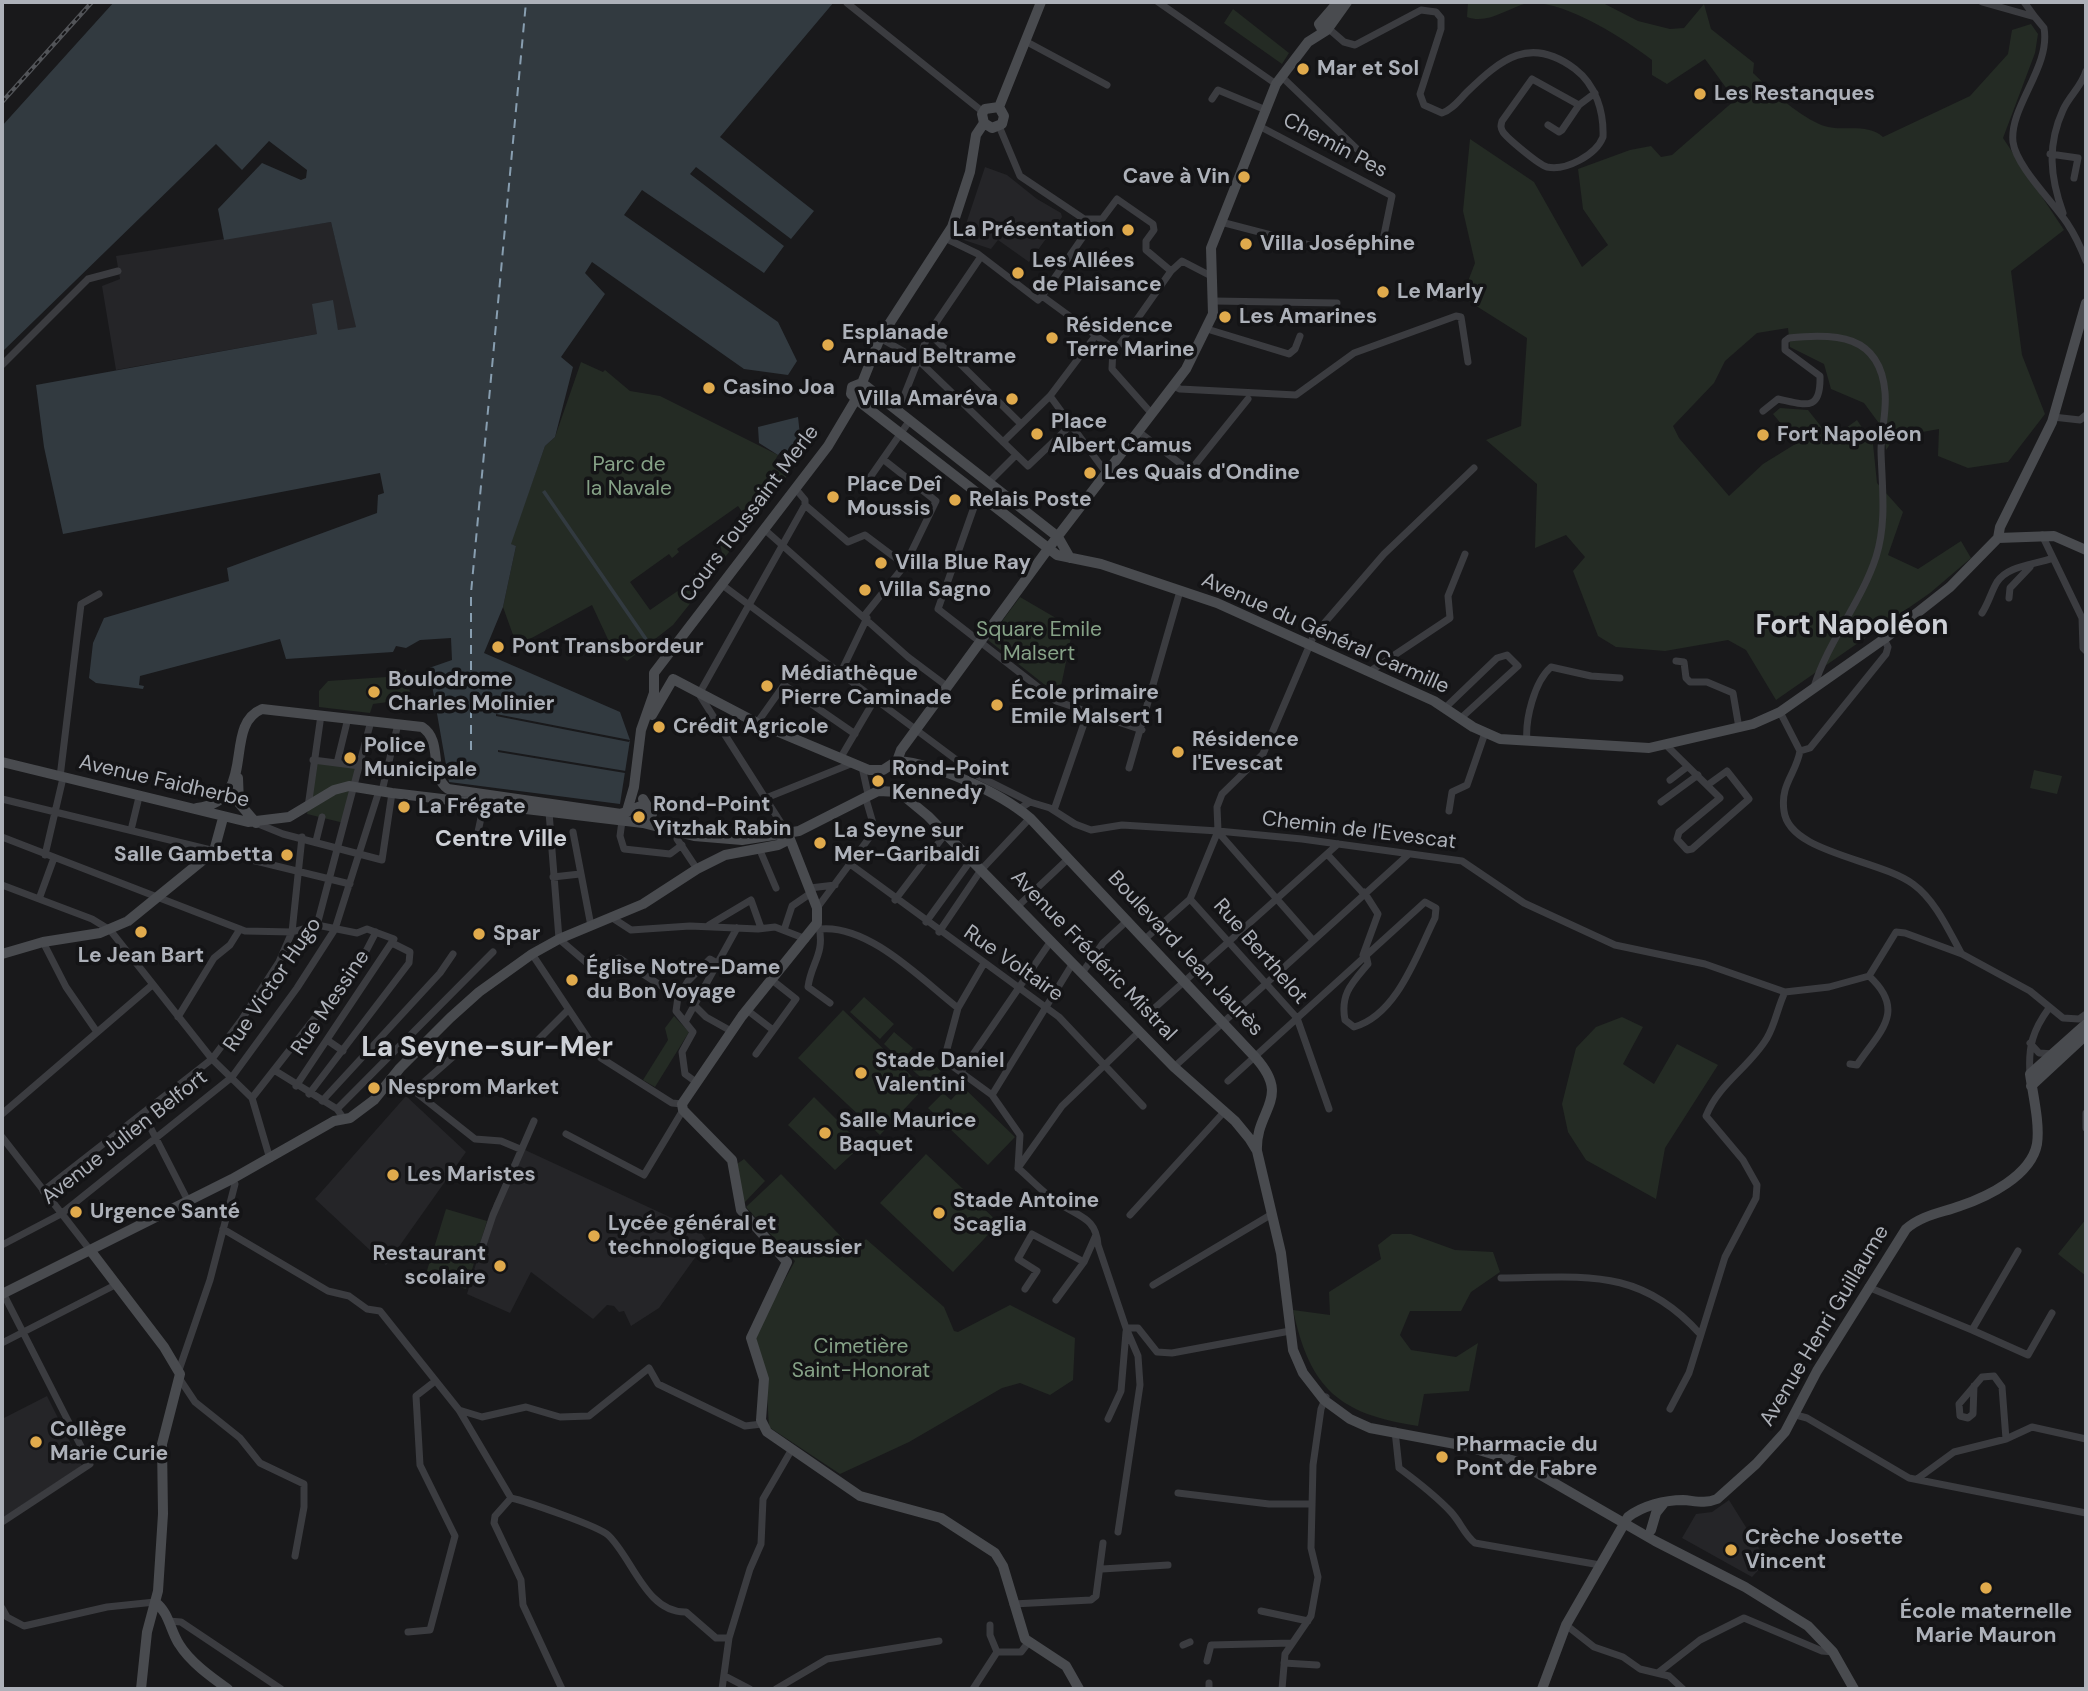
<!DOCTYPE html>
<html>
<head>
<meta charset="utf-8">
<style>
	body { margin:0 }
	#map { position:relative; width:2088px; height:1691px; overflow:hidden; background:#19191b; font-family:"DM Sans",sans-serif }
	canvas { display:block }
	.frame { position:absolute; inset:0; border:4px solid #adb1b9; pointer-events:none }
</style>
</head>
<body>
<div id="map">
<canvas width="2088" height="1691"></canvas>
<div class="frame"></div>
</div>
<script>
const g = document.querySelector('canvas').getContext('2d');
g.lineJoin = 'round';
function paint(path, color) { g.fillStyle = color; g.fill(path, 'evenodd'); }
function strokePath(path, color, width, dash) { g.strokeStyle = color; g.lineWidth = width; g.lineCap = dash ? 'butt' : 'round'; g.setLineDash(dash || []); g.stroke(path); }
function write(font, color, halo, rows, align = 'center') {
  g.font = font + ' "DM Sans",sans-serif'; g.lineWidth = 7; g.setLineDash([]); g.textBaseline = 'middle'; g.strokeStyle = halo; g.fillStyle = color; for (const [text, x, y, turn = 0] of rows) {
    g.save(); g.translate(x, y); g.rotate((+turn || 0) * Math.PI / 180); g.textAlign = isNaN(turn) ? turn : align; if (halo) g.strokeText(text, 0, 0); g.fillText(text, 0, 0); g.restore();
  }
}
paint(new Path2D(`
	M985 167 1007 175 1037 199 1061 213 1062 217 1029 262 998 240 991 249 961 239Z
	M331 222 357 327 338 331 332 301 317 334 116 370 102 286 120 279 116 256Z
	M406 1096 466 1152 386 1265 315 1199Z
	M523 1149 700 1231 707 1241 659 1308 631 1326 624 1311 619 1312 614 1306 607 1305 593 1319 531 1272 510 1313 467 1294 494 1203Z
	M47 1396 82 1466 2 1518V1419Z
	M1729 1500 1767 1561 1752 1577 1682 1538 1696 1514 1712 1512Z`), '#252528');
paint(new Path2D(`
	M1468 2H1601L1638 21 1670 29 1684 28 1704 4 1711 29 1754 63 1753 73C1773 92 1795 113 1819 124 1840 134 1865 121 1883 137L1970 96 2008 54 2012 30 2031 24 2038 34 2035 53 2003 138 2064 230 2011 271 2022 355 2045 414 2008 462 1968 468 1938 456 1939 429 1895 437 1886 450 1884 430 1864 403 1831 389 1824 364 1790 347 1788 328 1757 333 1725 361 1714 383 1673 426 1679 438 1729 496 1763 464 1797 443 1773 414 1780 408 1808 410 1831 439 1857 420 1873 444 1877 483 1903 512 1888 555 1918 569 1961 541 1971 558 1930 593 1776 700 1746 650 1728 640 1665 651 1616 647 1598 636 1573 571 1585 557 1566 535 1535 548 1537 484 1486 440 1521 426 1527 338 1462 297 1475 263 1463 211 1470 139 1534 182 1582 267 1608 245 1583 209 1578 169 1630 150 1651 146 1661 157 1672 155 1735 100 1705 59 1667 84 1652 75V60C1625 39 1564 0 1528 3 1507 8 1488 25 1467 17Z
	M1233 9 1289 53 1282 64 1224 23Z
	M581 362 603 372 605 370 630 391 660 396 778 455 773 464 787 476 713 573 706 567 722 553 719 539 747 519 738 506 677 549 679 552 672 558 669 554 630 582 650 610 695 579 694 573 708 581 673 625 627 661 612 648 592 605 517 646 503 607 516 546 510 544 545 446 555 437Z
	M1020 597 1073 628 1059 696 988 640Z
	M406 669 411 699 373 704 370 713 319 707V691L328 681 401 676Z
	M317 761 360 766 344 823 307 814Z
	M2034 770 2062 776 2057 794 2030 788Z
	M864 997 894 1024 880 1039 850 1012Z
	M843 1010 924 1088 880 1135 798 1058Z
	M674 1016 689 1032 655 1087 643 1080 668 1040 665 1028Z
	M1622 1017 1643 1027 1623 1064 1654 1084 1677 1044 1718 1065 1665 1148 1656 1199 1586 1160 1568 1132 1562 1104 1576 1048 1596 1027Z
	M894 1032 913 1048 902 1061 884 1044Z
	M919 1050 941 1071 928 1084 906 1064Z
	M963 1087 1015 1137 988 1165 928 1108 943 1093 951 1100Z
	M814 1097 862 1145 835 1170 788 1125Z
	M926 1154 999 1223 953 1272 880 1203Z
	M744 1159 765 1181 744 1203 737 1164Z
	M781 1174 855 1251 866 1239 944 1307 954 1331 958 1332 1010 1305 1075 1338 1073 1380 1050 1395 1020 1383 1002 1388 909 1442 840 1474 769 1427 767 1394 755 1334 795 1261 746 1207Z
	M446 1209 487 1221 466 1289 425 1277Z
	M2086 1219V1276L2058 1254Z
	M1392 1234H1411L1455 1250 1493 1252 1500 1272 1471 1292 1461 1311H1410L1400 1335 1411 1350 1456 1357 1478 1343 1469 1391 1424 1394 1418 1426C1339 1414 1310 1389 1293 1310L1330 1315 1329 1292 1381 1259 1378 1245Z`), '#242b24');
paint(new Path2D(`
	M114 2H834L720 137 814 211 791 239 696 167 690 174 784 246 764 273 642 190 624 215 778 322 797 361 788 375 744 369 592 262 585 273 605 294 561 357 573 367 555 437 545 446 511 544 516 546 503 607 484 653 620 712 630 740 620 804 449 782 429 668 452 660 451 638 420 640 406 648 396 646 393 652 286 659 280 639 140 676 139 685 144 686 143 689 96 683 89 678 93 643 104 618 229 581 227 568 377 513 378 495 384 493 380 473 63 534 44 447 36 385 317 334 312 304 333 300 338 330 356 327 331 222 224 240 218 209 262 163 301 180 306 178 307 170 269 141 242 170 216 144 2 352V126Z
	M798 417 800 435 794 458 782 450 778 455 759 443 758 427Z
	M545 490 648 639 645 641 542 492Z`), '#323a40');
paint(new Path2D(`
	M496 714 630 740 629 742 496 716Z
	M498 750 626 771 625 773 498 752Z`), '#19191b');
strokePath(new Path2D(`
	M471 750V593L526 2`), '#889eb0', 2, [9, 7]);
strokePath(new Path2D(`
	M1158 2 1276 84
	M1982 2 2035 17 2044 28C2051 67 2009 107 2013 142 2016 166 2053 202 2067 223 2075 235 2081 248 2086 261
	M2024 2 2035 17
	M847 3 983 112
	M1329 29 1344 42 1355 45 1421 10 1436 12 1441 18V29L1420 94 1424 105 1442 113C1452 110 1459 100 1467 92 1501 59 1530 35 1575 69 1596 85 1604 112 1603 137 1596 155 1566 171 1547 167 1539 165 1507 138 1503 132 1500 127 1501 125 1502 121L1532 79 1579 105
	M1027 42 1107 85
	M1281 76 1357 149
	M1212 99 1218 90 1266 110
	M1548 125 1559 132 1562 130 1579 105 1595 93
	M999 126 1020 176 1084 219H1102L1117 199 1153 224 1154 230 1146 241V250L1171 271 1119 345 1113 348 1042 296 1087 231 1082 225 1084 219
	M1259 126 1392 196 1383 240
	M2050 154 2078 158 2074 178
	M2063 213C2050 177 2047 145 2063 110 2069 96 2082 86 2086 71
	M1221 222 1317 247 1329 248 1333 244
	M947 239 978 254 1038 300 1042 296
	M1171 271 1182 261 1211 276
	M1214 301 1337 303
	M1207 329 1289 354 1295 349 1300 336
	M929 333 1021 424
	M880 338 917 359 1028 466 1071 425
	M1113 348 1112 369 1152 414
	M2 365 88 279 118 271
	M1174 386 1180 389 1296 395 1354 353 1456 316 1461 317 1468 362
	M1050 396 1107 474
	M898 411 929 333 980 258
	M1763 411 1778 399C1806 405 1821 412 1820 376L1785 350V341L1789 338C1835 333 1880 334 1885 392 1887 411 1881 431 1881 451 1882 487 1887 522 1876 557 1861 603 1828 641 1814 687
	M2053 417 2080 420 2086 415
	M1139 432 1190 471 1248 399
	M1003 442 1050 396 1096 335
	M989 482 1016 455
	M864 486 910 420
	M979 493 938 609 1056 701 1142 730
	M805 505 848 542 865 535 905 565
	M764 529 908 657 948 687
	M2042 535 2082 618 2086 621
	M721 584 978 776 1030 802
	M2009 598 2010 588 2030 567
	M1982 613C1989 602 1991 592 1997 582 2008 565 2035 565 2053 558
	M864 616 905 565 936 501 884 460
	M2082 618 2083 648 2086 651
	M1676 661 1684 662 1686 678 1690 682H1707L1733 693 1739 728
	M841 672 867 618
	M1369 672 1450 618 1448 596 1465 554
	M1446 707 1497 658 1507 655 1518 666 1461 718
	M1780 712 1800 751C1796 774 1780 784 1784 811 1789 853 1879 859 1913 884 1935 900 1948 929 1961 953
	M757 723 784 685 855 734
	M1527 741C1525 720 1534 682 1551 667L1591 676 1620 678
	M1666 745 1720 798 1679 832 1677 839 1687 850 1692 849 1749 799 1727 771 1709 784
	M1800 751 1810 748 1886 654 1888 647 1884 639
	M841 757 875 699
	M313 760 360 766
	M337 763 348 718
	M862 767 868 794
	M1129 768 1180 591
	M60 777 81 604 99 594
	M1670 780 1687 767
	M382 791 398 724
	M766 798 853 763
	M2 799 350 884
	M1661 802 1698 775
	M308 807 321 715
	M1019 809 1030 802 1050 808 1075 824 1091 830 1122 825 1218 831 1302 839 1462 861 1524 903 1615 945 1705 964 1785 992 1829 987 1869 976 1896 932 1905 933 1962 954 2030 991 2063 1018 2079 1019 2086 1014
	M1054 810 1088 712
	M1449 811 1452 792 1467 785 1485 733
	M549 812 559 939 594 969 619 958 678 997 676 1011 693 1032 682 1052 685 1074 696 1082
	M622 821 620 836 624 849 670 854 682 845
	M256 823 283 834 382 860 392 793
	M131 830 139 797
	M573 832 591 926
	M1218 832 1312 939
	M679 833 677 839 697 869
	M788 834 699 694 805 505V500L795 488
	M2 837 245 931 292 932 317 925 357 933 367 929 394 939 296 1086
	M316 841 322 817
	M476 841 484 804
	M759 848 776 888
	M1327 854 1363 893
	M45 855 63 778
	M850 864 1059 1017 1143 1106
	M553 877 580 874
	M2 885 92 919 110 930 212 1059 252 1098 270 1159
	M810 888 835 885
	M39 899 54 858
	M1190 899 1297 1018 1329 1109
	M895 900 946 833
	M1017 907 1069 858
	M817 908 875 830 865 796
	M611 917 631 930 690 926 758 929 775 927 806 939
	M926 922 971 860
	M317 925 371 721
	M709 925 751 900 761 928
	M819 927C825 954 811 963 808 987L830 1003
	M820 929C869 924 922 980 958 1008
	M784 930 792 906 811 893
	M939 932 981 870 1030 818
	M1145 939 1190 899 1218 831 1217 807 1222 794 1263 754 1314 635 1384 554 1474 468
	M43 942 66 987 97 1032
	M532 954 601 1058 672 1103 682 1104
	M1363 955 1378 914 1364 892
	M983 965 958 1008 944 1060 992 1095 1020 1135 1018 1168
	M1082 973 1103 943 1128 920
	M678 997 688 981 710 959 717 963
	M694 1005 706 1017 731 1031
	M747 1010 773 1030
	M1149 1013 1338 844
	M178 1017 214 958 230 945 240 929
	M685 1022 737 928
	M327 1040 343 1051
	M2030 1043 2039 1053 2054 1054
	M756 1054 796 999 772 980
	M523 1055 568 1010
	M1850 1064 1857 1065C1880 1031 1907 1011 1869 976
	M1174 1067 1409 854
	M274 1070 337 1109 344 1119
	M961 1072 1051 941
	M2030 1074C2028 1046 2033 1030 2049 1008
	M394 1075 475 1139 501 1141 520 1149
	M1228 1081 1425 902 1436 908 1435 918C1417 954 1397 1015 1354 1027L1345 1020C1340 994 1352 983 1368 964L1366 955
	M414 1091 464 1047
	M309 1094 409 963 410 952 392 943
	M992 1095 1073 963
	M252 1098 364 955 376 932
	M322 1101 440 973 453 954
	M337 1109 493 952
	M143 1113 188 1201
	M2086 1113V1128
	M2 1114 151 986
	M566 1134 644 1175 683 1110
	M2 1137 90 1250
	M1018 1168C1033 1181 1048 1198 1065 1207 1083 1218 1096 1220 1098 1245L1126 1328H1138L1157 1352 1172 1353 1290 1331
	M1018 1168 1062 1106 1139 1032
	M43 1191 212 1059 242 1019 279 962 292 932 302 837
	M1130 1215 1224 1112
	M223 1229 328 1291 349 1296 367 1309 380 1311 459 1410 511 1498C525 1501 598 1526 608 1535 632 1557 646 1613 686 1612L716 1638H729
	M2 1245 61 1214 232 1077 297 988 335 929 379 791
	M482 1248 493 1215 534 1121
	M1501 1278C1585 1277 1640 1267 1700 1334
	M1153 1285 1272 1214
	M1868 1287 1972 1330 2018 1251
	M1025 1289 1037 1271 1018 1259 1032 1234 1084 1262
	M2 1291 90 1464 2 1522
	M1056 1300 1084 1262 1096 1235
	M1972 1330 2028 1355 2052 1313
	M2 1343 117 1284
	M179 1370 210 1280 235 1184 232 1179
	M179 1378 195 1402 240 1438 260 1463 304 1484V1507L295 1556
	M1974 1386 1973 1414 1968 1418 1960 1416 1959 1404 1982 1377 1994 1376 2002 1387 2006 1439
	M1670 1409 1689 1373 1725 1257 1756 1198 1757 1185 1743 1160 1706 1116C1719 1083 1749 1068 1767 1038 1775 1025 1778 1006 1785 992
	M459 1410 482 1417 526 1407 560 1417 589 1416 649 1368 658 1384 745 1426 762 1424
	M1796 1415 1807 1418 1909 1478 2086 1513
	M1108 1419 1121 1391 1126 1332
	M1395 1431 1399 1468C1418 1482 1435 1495 1451 1512 1461 1523 1464 1534 1475 1543L1600 1565
	M1917 1479 1954 1452 2006 1439 2032 1427 2086 1439
	M1178 1493 1269 1504H1312
	M511 1498 495 1516 494 1523 521 1580 523 1605 562 1689
	M1118 1532 1140 1385 1138 1356 1126 1328
	M1102 1569 1168 1565
	M1013 1604 1091 1600 1096 1596 1103 1543
	M2 1608 7 1617 24 1626 107 1607 155 1602
	M1261 1611 1308 1621
	M168 1621 181 1622 281 1689
	M990 1625V1635L997 1652H1021L1028 1643
	M1566 1625 1594 1647 1623 1657 1640 1669 1669 1676 1683 1689
	M408 1632 430 1630 455 1536 420 1465 416 1396 434 1382
	M1183 1645 1190 1642
	M1207 1661 1211 1645 1292 1643
	M1284 1663 1317 1665
	M1659 1672 1700 1640 1744 1618 1822 1651 1833 1652
	M725 1676 750 1689
	M722 1689 729 1638 750 1569 761 1544 763 1499 792 1449
	M776 1689 827 1659 939 1641
	M973 1689 997 1652
	M1209 1689V1683
	M1282 1689 1285 1654 1311 1616 1318 1577 1311 1548 1313 1465 1321 1409 1326 1397`), '#3b3c40', 7);
strokePath(new Path2D(`
	M1323 31 1319 24 1338 2
	M999 107 1041 2
	M984 123 992 128 1002 124 1004 116 999 107
	M984 123 982 114 985 109 999 107
	M862 383 880 338 952 227 970 172 976 135 984 123
	M866 386 1058 537 1070 558
	M856 399 1057 555 1101 564 1217 603 1434 701 1473 727 1500 739 1649 748 1753 724 1780 712 1884 639 1950 587 1998 538
	M856 399 851 394 852 387 862 383
	M1998 538 2000 527 2052 422 2086 303
	M1998 538 2054 536 2086 550
	M673 679 757 723 869 770H883L897 761
	M652 715 673 679
	M897 761 901 750 1048 549 1186 369 1213 314 1211 248 1276 84 1308 42 1327 30 1347 2
	M897 761C938 764 999 792 1030 818L1255 1057C1293 1099 1255 1109 1257 1151
	M2 762 248 822 289 817 334 790 349 786 392 793 643 823 694 836 742 840 799 831 878 791 899 792 928 816 1174 1067 1235 1121 1249 1138 1257 1151 1281 1253 1293 1350 1303 1373 1324 1400 1350 1419 1370 1428 1466 1446 1518 1462 1655 1541 1745 1587 1808 1626 1833 1652 1854 1689
	M238 778 239 803 256 823
	M197 808C260 800 221 726 262 709L422 727C444 741 428 775 448 789L621 814 646 804
	M627 811 634 787 641 730 654 693V673L828 446 856 399
	M643 823 649 820 652 814 643 799
	M788 834 817 908V923L742 1016 682 1104 683 1110 732 1160 741 1210 787 1262 751 1338 764 1379 761 1420 767 1432 860 1496 941 1518 995 1553 1003 1566 1025 1639 1066 1666 1079 1689
	M2 954 43 942 100 933 128 921 214 851 223 818
	M2031 1086 2086 1035
	M90 1250 164 1347 180 1374 162 1444 163 1514 158 1591 147 1632 141 1689
	M2 1294 232 1179 334 1121 350 1118 374 1100 400 1068 450 1018 479 992 532 954 559 939 643 904 697 869 725 855 778 845 790 839
	M1651 1530 1656 1513 1664 1503
	M155 1602C169 1612 170 1630 179 1644 190 1662 211 1677 228 1689
	M1542 1689 1566 1625 1628 1517C1642 1506 1665 1500 1683 1500 1696 1501 1705 1504 1717 1499L1756 1464 1785 1432 1817 1371 1906 1229C1922 1215 1941 1213 1960 1206 1987 1197 2031 1176 2037 1144 2040 1124 2033 1095 2030 1074L2086 1024`), '#494b4f', 10);
const rail = new Path2D(`
	M2 102 92 2`);
strokePath(rail, '#525458', 4.5);
strokePath(rail, '#141416', 2, [5]);
for (const [x, y, r, color] of [
	[1303,69,7,"#e0aa4c"],
	[1700,94,7,"#e0aa4c"],
	[1244,177,7,"#e0aa4c"],
	[1128,230,7,"#e0aa4c"],
	[1246,244,7,"#e0aa4c"],
	[1018,273,7,"#e0aa4c"],
	[1383,292,7,"#e0aa4c"],
	[1225,317,7,"#e0aa4c"],
	[1052,338,7,"#e0aa4c"],
	[828,345,7,"#e0aa4c"],
	[709,388,7,"#e0aa4c"],
	[1012,399,7,"#e0aa4c"],
	[1037,434,7,"#e0aa4c"],
	[1763,435,7,"#e0aa4c"],
	[1090,473,7,"#e0aa4c"],
	[833,497,7,"#e0aa4c"],
	[955,500,7,"#e0aa4c"],
	[881,563,7,"#e0aa4c"],
	[865,590,7,"#e0aa4c"],
	[498,647,7,"#e0aa4c"],
	[767,686,7,"#e0aa4c"],
	[374,692,7,"#e0aa4c"],
	[997,705,7,"#e0aa4c"],
	[659,727,7,"#e0aa4c"],
	[1178,752,7,"#e0aa4c"],
	[350,758,7,"#e0aa4c"],
	[878,781,7,"#e0aa4c"],
	[404,807,7,"#e0aa4c"],
	[639,817,7,"#e0aa4c"],
	[820,843,7,"#e0aa4c"],
	[287,855,7,"#e0aa4c"],
	[141,932,7,"#e0aa4c"],
	[479,934,7,"#e0aa4c"],
	[572,980,7,"#e0aa4c"],
	[861,1073,7,"#e0aa4c"],
	[374,1088,7,"#e0aa4c"],
	[825,1133,7,"#e0aa4c"],
	[393,1175,7,"#e0aa4c"],
	[76,1212,7,"#e0aa4c"],
	[939,1213,7,"#e0aa4c"],
	[594,1236,7,"#e0aa4c"],
	[500,1266,7,"#e0aa4c"],
	[36,1442,7,"#e0aa4c"],
	[1442,1457,7,"#e0aa4c"],
	[1731,1550,7,"#e0aa4c"],
	[1986,1588,7,"#e0aa4c"]
]) { const dot = new Path2D(); dot.arc(x, y, r, 0, 2 * Math.PI); g.fillStyle = color; g.fill(dot); strokePath(dot, '#141416', 2.5); }
write('bold 21px', '#adb1b9', '#141416', [
	["Mar et Sol",1317,69],
	["Les Restanques",1714,94],
	["Cave à Vin",1230,177,"right"],
	["La Présentation",1114,230,"right"],
	["Villa Joséphine",1260,244],
	["Les Allées",1032,261],
	["de Plaisance",1032,285],
	["Le Marly",1397,292],
	["Les Amarines",1239,317],
	["Résidence",1066,326],
	["Terre Marine",1066,350],
	["Esplanade",842,333],
	["Arnaud Beltrame",842,357],
	["Casino Joa",723,388],
	["Villa Amaréva",998,399,"right"],
	["Place",1051,422],
	["Albert Camus",1051,446],
	["Fort Napoléon",1777,435],
	["Les Quais d'Ondine",1104,473],
	["Place Deî",847,485],
	["Moussis",847,509],
	["Relais Poste",969,500],
	["Villa Blue Ray",895,563],
	["Villa Sagno",879,590],
	["Pont Transbordeur",512,647],
	["Médiathèque",781,674],
	["Pierre Caminade",781,698],
	["Boulodrome",388,680],
	["Charles Molinier",388,704],
	["École primaire",1011,693],
	["Emile Malsert 1",1011,717],
	["Crédit Agricole",673,727],
	["Résidence",1192,740],
	["l'Evescat",1192,764],
	["Police",364,746],
	["Municipale",364,770],
	["Rond-Point",892,769],
	["Kennedy",892,793],
	["Rond-Point",653,805],
	["Yitzhak Rabin",653,829],
	["La Frégate",418,807],
	["La Seyne sur",834,831],
	["Mer-Garibaldi",834,855],
	["Salle Gambetta",273,855,"right"],
	["Spar",493,934],
	["Le Jean Bart",141,956,"center"],
	["Église Notre-Dame",586,968],
	["du Bon Voyage",586,992],
	["Stade Daniel",875,1061],
	["Valentini",875,1085],
	["Nesprom Market",388,1088],
	["Salle Maurice",839,1121],
	["Baquet",839,1145],
	["Les Maristes",407,1175],
	["Stade Antoine",953,1201],
	["Scaglia",953,1225],
	["Urgence Santé",90,1212],
	["Lycée général et",608,1224],
	["technologique Beaussier",608,1248],
	["Restaurant",486,1254,"right"],
	["scolaire",486,1278,"right"],
	["Collège",50,1430],
	["Marie Curie",50,1454],
	["Pharmacie du",1456,1445],
	["Pont de Fabre",1456,1469],
	["Crèche Josette",1745,1538],
	["Vincent",1745,1562],
	["École maternelle",1986,1612,"center"],
	["Marie Mauron",1986,1636,"center"]
], 'left');
write('21px', '#adb1b9', '#141416', [
	["Chemin Pes",1335,146,28],
	["Cours Toussaint Merle",750,514,-53],
	["Avenue du Général Carmille",1325,634,24],
	["Avenue Faidherbe",164,782,13],
	["Chemin de l'Evescat",1359,831,7],
	["Rue Berthelot",1260,952,49],
	["Boulevard Jean Jaurès",1185,954,47],
	["Avenue Frédéric Mistral",1093,956,46],
	["Rue Voltaire",1013,964,35],
	["Rue Victor Hugo",273,985,-56],
	["Rue Messine",331,1003,-56],
	["Avenue Julien Belfort",125,1138,-38],
	["Avenue Henri Guillaume",1825,1326,-59]
]);
write('21px', '#86a287', '#141416', [
	["Parc de",629,465],
	["la Navale",629,489],
	["Square Emile",1039,630],
	["Malsert",1039,654],
	["Cimetière",861,1347],
	["Saint-Honorat",861,1371]
]);
write('bold 23px', '#cdd0d6', '#141416', [
	["Centre Ville",501,840]
]);
write('bold 28px', '#cdd0d6', '#141416', [
	["Fort Napoléon",1852,627],
	["La Seyne-sur-Mer",487,1049]
]);
</script>
</body>
</html>
